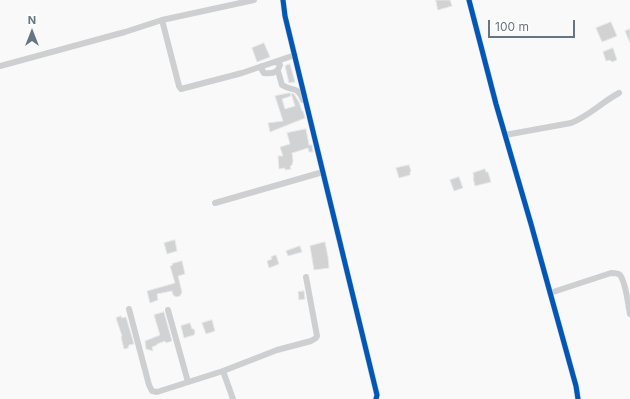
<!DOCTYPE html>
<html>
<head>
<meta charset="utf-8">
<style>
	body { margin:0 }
	#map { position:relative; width:630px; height:399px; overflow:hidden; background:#f9f9f9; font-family:Inter,sans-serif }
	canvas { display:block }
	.north { position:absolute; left:12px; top:12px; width:40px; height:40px; -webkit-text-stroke:3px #fff; paint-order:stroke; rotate:0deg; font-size:11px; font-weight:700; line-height:16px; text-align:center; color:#657683 }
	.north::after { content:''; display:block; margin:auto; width:14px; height:18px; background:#657683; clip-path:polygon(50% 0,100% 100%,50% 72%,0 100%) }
	.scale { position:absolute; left:488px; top:20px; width:87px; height:18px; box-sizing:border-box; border:2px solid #657683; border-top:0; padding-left:5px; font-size:12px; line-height:14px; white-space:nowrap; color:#657683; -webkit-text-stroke:3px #fff; paint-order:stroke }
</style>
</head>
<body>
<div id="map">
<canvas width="630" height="399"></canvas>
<div class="north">N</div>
<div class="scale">100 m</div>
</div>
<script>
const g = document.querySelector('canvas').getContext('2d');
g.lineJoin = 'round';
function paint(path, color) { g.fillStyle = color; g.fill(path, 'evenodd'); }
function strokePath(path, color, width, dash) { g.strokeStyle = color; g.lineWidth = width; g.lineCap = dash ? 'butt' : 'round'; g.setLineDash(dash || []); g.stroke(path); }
const building = new Path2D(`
	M436 0H450L452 6 438 10Z
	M611 22 617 36 602 42 596 28Z
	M630 29V43L625 31Z
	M264 43 270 57 257 62 252 48Z
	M613 48 617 60 612 62 610 60 606 61 603 52Z
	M290 64 295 82 289 83 285 66Z
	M290 93 291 96 282 99 285 109 295 106 291 93 294 94 299 102 302 111H303L305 118 270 132 268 123 283 121 275 96Z
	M306 129 309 145H312L313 152H309L308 148 292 153 293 161 292 165 290 166 291 169 285 170V168L279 169 278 156H283L280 147 290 144 287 133Z
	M409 165 411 171 410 172V175L399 178 396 168Z
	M485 169 486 172H488L491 182 475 186 473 178H474L473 173Z
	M459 177 463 188 454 191 450 180Z
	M175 240 177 251 167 254 164 243Z
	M325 242 328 257 329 268 314 270 310 246Z
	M300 246 302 252 288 256 286 251Z
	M276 255 279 264 269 268 267 261 272 259 271 257Z
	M182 261 185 274 178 276 182 292 180 296 176 297 173 295 172 291 157 294 158 300 150 303 147 291 175 283 170 266 173 265 172 264Z
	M304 291 305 299 299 300 298 292Z
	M164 312 172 341 166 343 165 341 157 344V345L152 347 153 351 146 349 145 341 160 335 154 315Z
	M121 316 122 318 126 317 134 344 129 345 128 348 124 349 121 337 122 336 116 318Z
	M212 320 215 331 206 334 202 323Z
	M190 323 192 329H194L195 332 194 335 184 338 181 326Z`);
paint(building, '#d0d2d3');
strokePath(building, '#e8e8e8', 1);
strokePath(new Path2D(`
	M283 0 285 16 377 395 376 399
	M469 0 496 104 531 224 576 386 578 399
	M162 20 179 86 181 89 242 73 295 55
	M0 66 125 32 162 20 254 0
	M262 66V70L264 73C272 74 278 73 280 65L279 63 275 62
	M278 71 282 85C293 92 297 85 303 100
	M505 135 571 123C589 116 602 102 619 93
	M215 203 323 172
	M550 293 611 273C615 273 618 273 620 275 626 282 628 305 630 314
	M129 309 149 385 152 391 157 392 223 371 233 399
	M168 310 188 382
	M223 371 277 350 311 341 316 338 317 336 306 277`), '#cecfd0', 6);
strokePath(new Path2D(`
	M283 0 285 16 377 395 376 399
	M469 0 496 104 531 224 576 386 578 399`), '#0057b8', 5);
</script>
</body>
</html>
